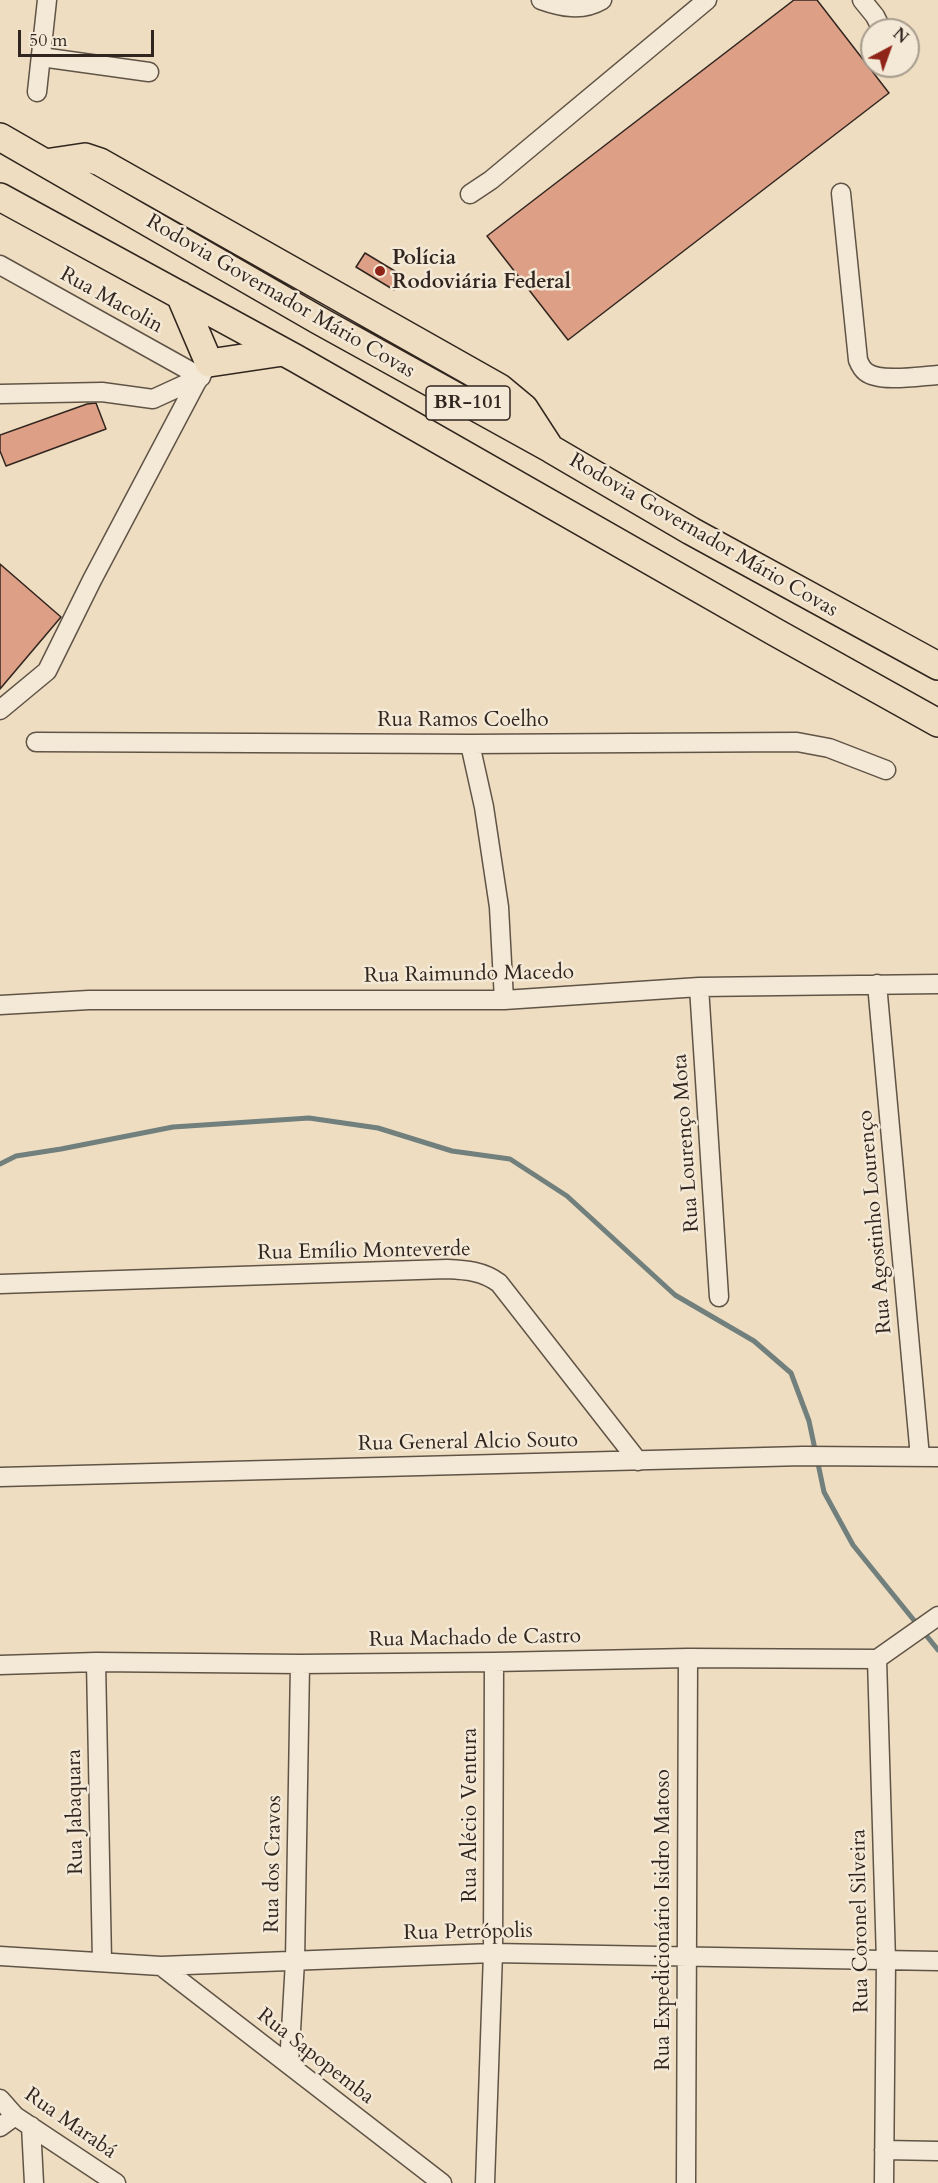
<!DOCTYPE html>
<html>
<head>
<meta charset="utf-8">
<style>
	body { margin:0 }
	#map { position:relative; width:938px; height:2183px; overflow:hidden; background:#eeddc0; font-family:Cardo,serif }
	canvas { display:block }
	.north { position:absolute; left:860px; top:18px; width:60px; height:60px; box-sizing:border-box; background:#f4e9d6; border:2px solid #a69b8d; border-radius:50%; rotate:41deg; font-size:16px; font-weight:700; line-height:24px; text-align:center; color:#31261f }
	.north::after { content:''; display:block; margin:auto; width:21px; height:27px; background:#8f2418; clip-path:polygon(50% 0,100% 100%,50% 72%,0 100%) }
	.scale { position:absolute; left:18px; top:30px; width:136px; height:27px; box-sizing:border-box; border:3px solid #31261f; border-top:0; padding-left:8px; font-size:18px; line-height:21px; white-space:nowrap; color:#31261f; -webkit-text-stroke:4px #f4e9d6; paint-order:stroke }
</style>
</head>
<body>
<div id="map">
<canvas width="938" height="2183"></canvas>
<div class="north">N</div>
<div class="scale">50 m</div>
</div>
<script>
const g = document.querySelector('canvas').getContext('2d');
g.lineJoin = 'round';
function strokePath(path, color, width, dash) { g.strokeStyle = color; g.lineWidth = width; g.lineCap = dash ? 'butt' : 'round'; g.setLineDash(dash || []); g.stroke(path); }
function paint(path, color) { g.fillStyle = color; g.fill(path, 'evenodd'); }
function write(font, color, halo, rows, align = 'center') {
  g.font = font + ' Cardo,serif'; g.lineWidth = 5; g.setLineDash([]); g.textBaseline = 'middle'; g.strokeStyle = halo; g.fillStyle = color; for (const [text, x, y, turn = 0] of rows) {
    g.save(); g.translate(x, y); g.rotate((+turn || 0) * Math.PI / 180); g.textAlign = isNaN(turn) ? turn : align; if (halo) g.strokeText(text, 0, 0); g.fillText(text, 0, 0); g.restore();
  }
}
strokePath(new Path2D(`
	M0 1164 16 1156 61 1149 173 1127 309 1118 378 1128 452 1151 510 1159 567 1196 675 1295 754 1341 791 1373 809 1421 824 1492 853 1545 938 1650`), '#717f7d', 5);
const building = new Path2D(`
	M794 0H817L889 93 568 340 487 236Z
	M365 253 403 276 394 290 356 267Z
	M96 403 106 429 6 466 0 451V435L87 404Z
	M0 564 61 617 0 689Z`);
paint(building, '#dd9f86');
strokePath(building, '#31261f', 1.5);
const minor = new Path2D(`
	M541 0C561 7 582 12 602 0
	M862 0 875 16 882 30
	M41 57 149 72
	M37 92 47 0
	M841 193 858 360C860 365 862 369 866 372 880 383 920 376 938 375
	M470 194 491 180 707 0
	M0 265 201 377
	M0 394 102 392 153 399 201 377
	M0 710 47 671 92 580 196 383 209 363
	M36 742 470 744 797 742 829 748 886 770
	M470 744 484 807 499 907 504 1000
	M877 984 920 1457
	M699 987 719 1297
	M0 1005 89 1000H504L699 987 938 984
	M0 1284 447 1269C466 1270 483 1271 499 1283L638 1461
	M0 1477 803 1456 938 1457
	M877 1659 886 1961 884 2183
	M96 1662 102 1961
	M0 1665 96 1662 300 1664 494 1662 688 1658 877 1659 938 1616
	M0 1956 161 1966 493 1953 938 1961
	M161 1966 442 2183
	M289 2065 295 1961 300 1664
	M0 2099 15 2116 116 2183
	M31 2126 34 2183
	M0 2127 15 2116
	M884 2150 938 2151
	M485 2183 493 1953 494 1662
	M686 2183 688 1658`);
const highway = new Path2D(`
	M0 137 318 320 551 449 691 531 938 666
	M45 163 85 157 100 162 500 388 524 408 548 445
	M0 197 295 358 775 632 938 723
	M180 295 209 363 283 352`);
strokePath(minor, '#605447', 21);
strokePath(highway, '#31261f', 30);
strokePath(minor, '#f4e9d6', 18);
strokePath(highway, '#eeddc0', 27);
for (const [x, y, r, color] of [
	[380,271,6,"#8f2418"]
]) { const dot = new Path2D(); dot.arc(x, y, r, 0, 2 * Math.PI); g.fillStyle = color; g.fill(dot); strokePath(dot, '#f4e9d6', 2); }
for (const [x, y, w] of [
	[468,403,84]
]) { const box = new Path2D(); box.roundRect(x - w / 2, y - 17, w, 34, 4.5); g.fillStyle = '#f4e9d6'; g.fill(box); strokePath(box, '#31261f', 1.5); }
write('bold 20px', '#31261f', null, [
	["BR-101",468,403]
]);
write('bold 21px', '#31261f', '#f4e9d6', [
	["Polícia",392,259],
	["Rodoviária Federal",392,283]
], 'left');
write('21px', '#31261f', '#f4e9d6', [
	["Rodovia Governador Mário Covas",280,297,30],
	["Rua Macolin",111,301,29],
	["Rodovia Governador Mário Covas",703,536,30],
	["Rua Ramos Coelho",463,721],
	["Rua Raimundo Macedo",469,975,-1],
	["Rua Lourenço Mota",687,1143,-94],
	["Rua Agostinho Lourenço",876,1222,-95],
	["Rua Emílio Monteverde",364,1252,-1],
	["Rua General Alcio Souto",468,1443,-1],
	["Rua Machado de Castro",475,1639,-1],
	["Rua Jabaquara",76,1812,-91],
	["Rua Alécio Ventura",471,1815,-90],
	["Rua dos Cravos",274,1864,-89],
	["Rua Expedicionário Isidro Matoso",664,1920,-90],
	["Rua Coronel Silveira",861,1921,-91],
	["Rua Petrópolis",468,1933,-1],
	["Rua Sapopemba",315,2057,38],
	["Rua Marabá",70,2124,35]
]);
</script>
</body>
</html>
